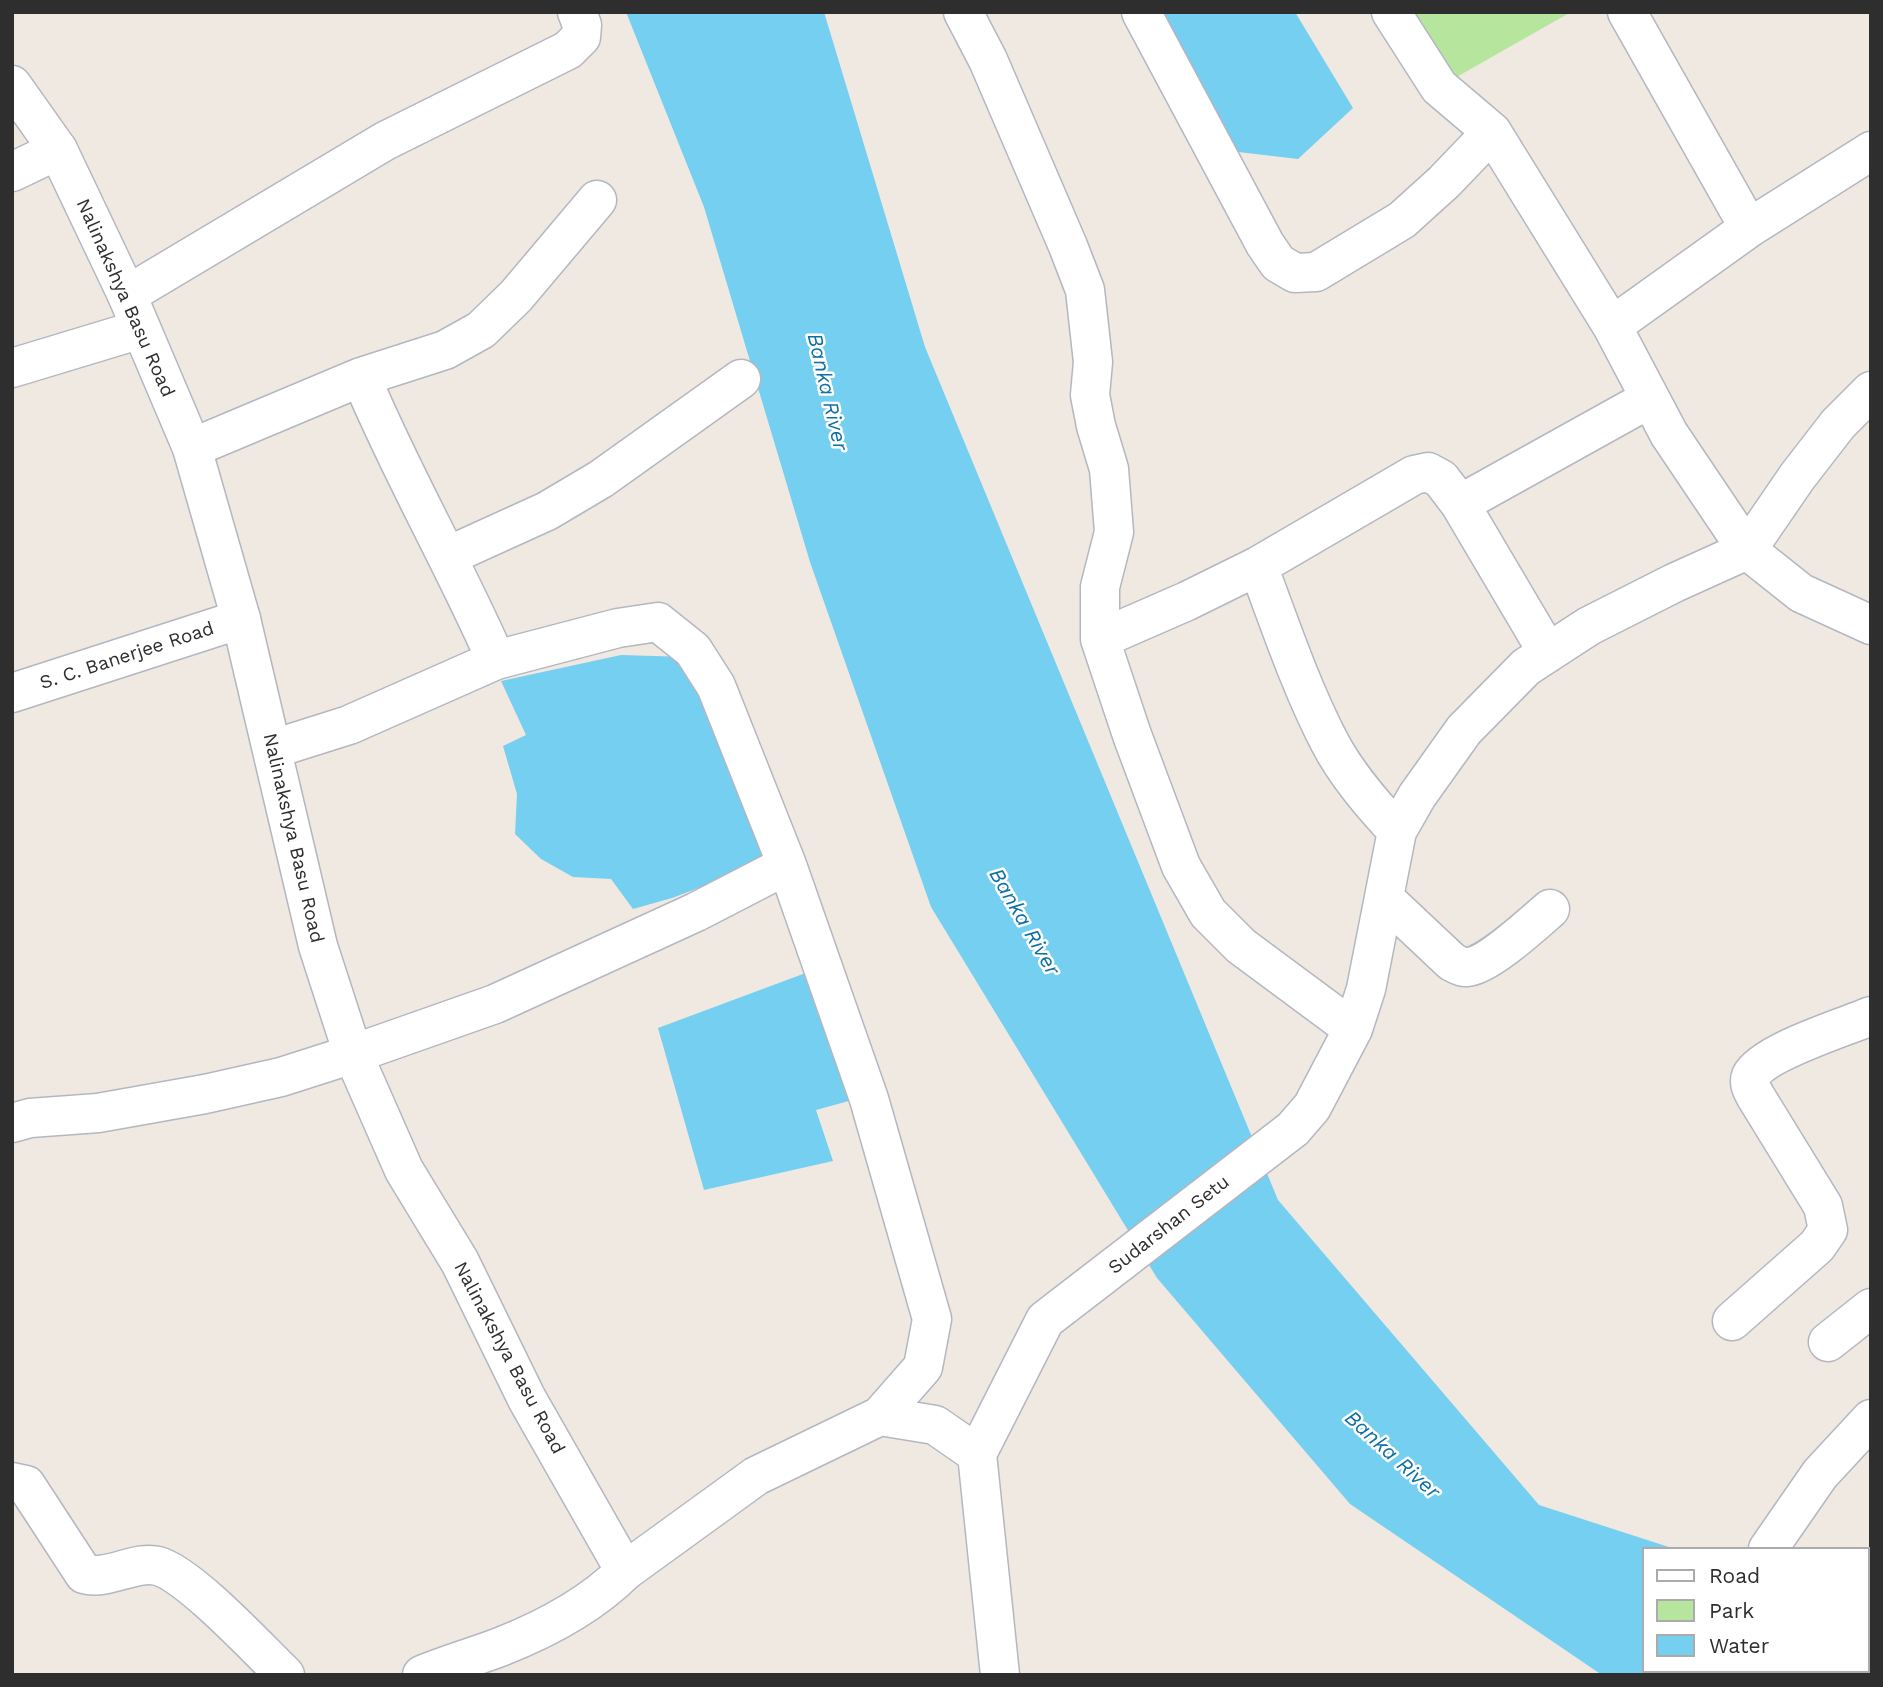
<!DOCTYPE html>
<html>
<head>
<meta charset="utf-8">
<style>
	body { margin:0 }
	#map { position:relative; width:1883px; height:1687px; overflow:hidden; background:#efe9e1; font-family:"Work Sans",sans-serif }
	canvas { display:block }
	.frame { position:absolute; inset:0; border:14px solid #2e2e2e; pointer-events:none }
	.legend { position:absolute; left:1642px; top:1547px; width:228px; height:126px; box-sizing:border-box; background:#fff; border:2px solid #ababab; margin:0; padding:9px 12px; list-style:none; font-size:21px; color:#2e2e2e }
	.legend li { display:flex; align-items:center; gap:14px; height:35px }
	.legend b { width:35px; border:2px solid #ababab }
</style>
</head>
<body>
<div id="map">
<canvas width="1883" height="1687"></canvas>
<div class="frame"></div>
<ul class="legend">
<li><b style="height:9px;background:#fff"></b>Road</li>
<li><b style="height:19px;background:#b6e59e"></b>Park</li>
<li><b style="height:19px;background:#75cff0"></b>Water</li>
</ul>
</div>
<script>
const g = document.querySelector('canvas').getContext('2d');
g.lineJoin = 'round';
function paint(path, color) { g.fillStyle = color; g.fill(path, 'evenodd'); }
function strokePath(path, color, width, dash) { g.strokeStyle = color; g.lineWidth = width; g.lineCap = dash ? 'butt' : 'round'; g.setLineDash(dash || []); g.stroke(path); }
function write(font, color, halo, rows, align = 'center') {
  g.font = font + ' "Work Sans",sans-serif'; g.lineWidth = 5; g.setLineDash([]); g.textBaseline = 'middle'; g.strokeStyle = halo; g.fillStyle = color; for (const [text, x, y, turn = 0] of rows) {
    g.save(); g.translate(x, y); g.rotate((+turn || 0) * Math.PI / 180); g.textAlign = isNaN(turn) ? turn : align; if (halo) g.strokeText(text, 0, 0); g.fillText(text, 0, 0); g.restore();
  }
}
paint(new Path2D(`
	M1396 12H1571L1439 87Z`), '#b6e59e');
paint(new Path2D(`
	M626 12H824L925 347 1278 1200 1539 1505 1675 1549H1643V1671H1867V1610L1871 1611V1675H1602L1350 1504 1157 1278 931 907 810 562 704 207Z
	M1162 12H1295L1353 108 1298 159 1230 151Z
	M621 655 688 657 763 837 762 864 672 898 633 909 611 879 573 877 541 859 515 834 517 794 503 746 526 735 501 681Z
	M811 971 856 1099 816 1110 833 1161 704 1190 658 1028Z`), '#75cff0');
const minor = new Path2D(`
	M963 12 988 60 1068 246 1085 290 1093 362 1090 395 1096 426 1109 469 1114 532 1100 587V639L1132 735 1181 866 1208 913 1241 946 1353 1029
	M1141 12 1265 244 1278 263 1295 273 1316 272 1402 220 1444 182 1492 132
	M1391 12 1439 87 1492 132 1612 326 1669 434 1747 550 1801 593 1871 625
	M1627 12 1749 228
	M12 172 58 150
	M127 295 385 141 568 50 581 37 582 25 577 12
	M1612 326 1749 228 1871 151
	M12 368 141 329
	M361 377C401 473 454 564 496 660
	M192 448 361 377 445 350 481 330 516 296 597 200
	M1460 504 1649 399
	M448 556 547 511 601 479 741 379
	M1258 566C1280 624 1300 685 1329 741 1346 774 1372 804 1397 831
	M1100 639 1187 601 1258 566 1414 475 1428 472 1441 479 1460 504 1548 653
	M12 693 241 619
	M273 749 349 725 496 660 618 628 658 622 693 650 716 686 787 865 869 1099 932 1319 923 1367 880 1416
	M1385 899 1452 962C1457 964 1461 968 1467 967 1486 967 1534 923 1550 909
	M12 1123 30 1118 98 1113 205 1094 281 1077 353 1054 495 1004 696 912 787 865
	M1732 1321 1817 1246 1828 1230 1823 1206 1756 1097C1752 1090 1748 1083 1751 1076 1763 1052 1845 1027 1871 1016
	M1828 1342 1871 1308
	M977 1454 1000 1675
	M12 1482 26 1485 84 1574C108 1581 135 1560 158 1566 190 1575 259 1650 285 1675
	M1768 1549 1820 1474 1871 1419
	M422 1675C448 1664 474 1657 500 1647 546 1629 590 1606 625 1571L756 1476 880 1416 935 1425 977 1454 1045 1320 1293 1129 1312 1107 1353 1029 1366 989 1397 831 1417 796 1464 730 1526 667 1589 626 1674 583 1747 550 1797 477 1838 424 1871 391`);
const tertiary = new Path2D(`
	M12 85 58 150 127 295 192 448 241 619 318 946 353 1054 404 1170 460 1262 527 1399 625 1571`);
strokePath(minor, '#b4b7c1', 41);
strokePath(tertiary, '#b4b7c1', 41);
strokePath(minor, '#fff', 38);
strokePath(tertiary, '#fff', 38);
write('19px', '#2e2e2e', '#fff', [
	["Nalinakshya Basu Road",125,298,66],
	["S. C. Banerjee Road",127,656,-18],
	["Nalinakshya Basu Road",293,838,77],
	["Sudarshan Setu",1169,1225,-38],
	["Nalinakshya Basu Road",509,1358,62]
]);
write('italic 21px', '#0d6fa3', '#fff', [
	["Banka River",827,392,77],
	["Banka River",1024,922,60],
	["Banka River",1392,1455,42]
]);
</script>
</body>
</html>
